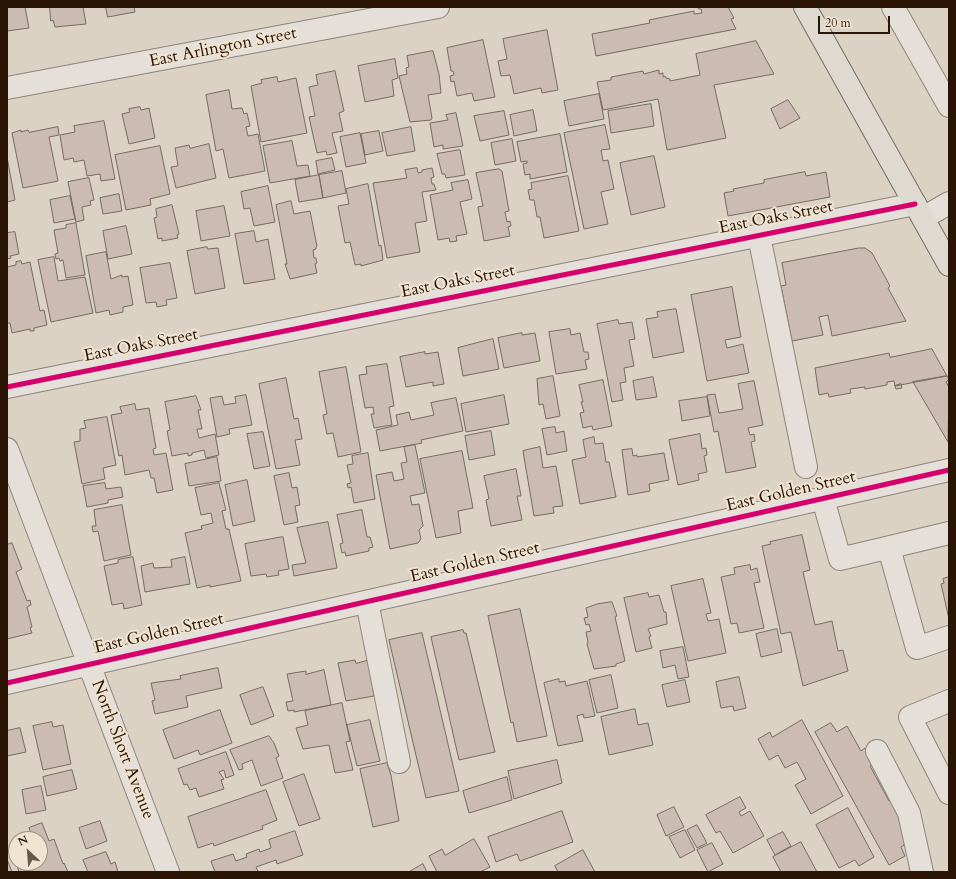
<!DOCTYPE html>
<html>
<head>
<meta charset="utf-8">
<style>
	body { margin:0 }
	#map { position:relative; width:956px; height:879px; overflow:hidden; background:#dcd2c4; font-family:Cardo,serif }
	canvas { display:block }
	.frame { position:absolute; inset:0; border:8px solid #2a1404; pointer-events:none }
	.north { position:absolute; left:8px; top:831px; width:40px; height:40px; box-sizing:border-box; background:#efe3d2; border:1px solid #a09080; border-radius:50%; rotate:334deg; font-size:11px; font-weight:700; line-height:16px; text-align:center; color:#2a1404 }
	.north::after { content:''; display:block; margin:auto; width:14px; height:18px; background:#685647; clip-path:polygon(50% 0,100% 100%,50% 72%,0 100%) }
	.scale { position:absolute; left:818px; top:16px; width:72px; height:18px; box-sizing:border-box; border:2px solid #2a1404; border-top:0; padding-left:5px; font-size:12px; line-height:14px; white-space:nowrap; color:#2a1404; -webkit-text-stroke:3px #efe3d2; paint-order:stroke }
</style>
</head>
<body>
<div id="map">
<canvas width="956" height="879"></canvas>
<div class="frame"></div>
<div class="north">N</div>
<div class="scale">20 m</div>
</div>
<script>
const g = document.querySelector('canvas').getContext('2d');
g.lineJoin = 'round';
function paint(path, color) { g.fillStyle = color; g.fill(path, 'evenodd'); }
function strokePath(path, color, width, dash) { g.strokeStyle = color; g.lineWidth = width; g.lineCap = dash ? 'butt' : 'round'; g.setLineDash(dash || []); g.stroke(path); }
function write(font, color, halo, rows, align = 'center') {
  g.font = font + ' Cardo,serif'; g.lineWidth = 4; g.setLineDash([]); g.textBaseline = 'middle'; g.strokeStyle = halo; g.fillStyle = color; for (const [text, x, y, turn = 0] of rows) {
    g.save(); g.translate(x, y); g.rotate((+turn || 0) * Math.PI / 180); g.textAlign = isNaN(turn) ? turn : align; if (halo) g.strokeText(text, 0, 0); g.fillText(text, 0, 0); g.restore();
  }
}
const building = new Path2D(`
	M7 7H25L29 28 7 31Z
	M50 7H83L86 24 55 27 53 20 51 21Z
	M106 7H134L135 12 108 17Z
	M698 7H728L734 18 731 19 736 29 596 56 592 34 650 23 649 20 694 11V14L702 13 701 9H699Z
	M547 30 558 90 542 93 541 88 514 94 510 75 501 76 498 61 507 59 503 39Z
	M483 40 495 97 474 101 472 93 457 96 454 81 451 82 450 76 454 75 453 71H451L447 48Z
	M756 41 774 74 714 85 726 138 667 150 658 99 603 110 597 82 611 80V77L643 71 644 74 659 70V74L663 73V77L665 76 666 78 670 79V81L700 75 696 54Z
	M433 51 439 74 441 93 428 95 432 118 431 120 410 122 399 76 407 74 406 68 409 67 407 56Z
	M395 59 398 78 392 80 394 96 365 102 358 66Z
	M335 71 344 111 339 113 343 131 332 133 337 153 327 155 326 151 317 153 309 117 315 116 309 87 318 85 316 75Z
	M277 77 278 82 296 78 307 133 261 142 251 86 262 83 261 80Z
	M229 90 232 109 242 108 244 114 247 113 250 126 246 127 248 136 258 134 265 171 229 178 223 149 216 151 206 95Z
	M599 94 604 119 569 126 564 101Z
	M788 100 800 118 780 129 771 109Z
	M651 104 654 126 611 133 608 111Z
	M140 107 141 110 149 108 155 138 129 144 122 114 130 112 129 109Z
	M533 110 537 131 514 136 510 115Z
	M504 111 509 135 480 141 474 116Z
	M456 113 463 146 443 149V145L434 147 430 123 448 120 446 115Z
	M104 121 115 179 101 181 100 174 87 176 84 160 74 162 73 158 64 160 60 135 75 132 74 126Z
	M605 125 610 149 601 150 603 161 608 160 614 189 601 192 608 224 584 229 564 133Z
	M58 127 59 135 49 137 58 181 23 188 12 133 21 130V132L28 130 29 132Z
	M411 127 415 151 387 156 382 133Z
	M379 131 383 151 365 155 361 134Z
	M360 133 366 163 346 167 340 137Z
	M560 134 567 172 530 179V174L525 175 523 164 527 163V161L521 162 517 142Z
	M512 139 516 161 495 165 491 143Z
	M292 141 297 166 308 165 310 176 270 183 263 146Z
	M209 144 216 178 176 188 171 167 178 166 175 148 189 145 190 148Z
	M160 146 170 194 150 199 151 205 126 210 115 155Z
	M460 150 465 175 446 178 445 174H442L437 154Z
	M654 156 665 207 631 215 620 163Z
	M7 157 15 200 7 202Z
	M332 158 335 170 318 174 316 161Z
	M417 168 418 173 422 172V170L432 168 434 177 431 178 432 184H434L436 190 422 192 427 221 415 223 420 252 387 258 373 183 407 178 405 170Z
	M499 169 502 171 509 211 505 212 507 222 510 221 511 226 508 227 510 236 484 241 478 207 483 206 476 173Z
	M342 171 346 193 323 198 319 175Z
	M805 172 806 176 826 172 830 197 728 216 724 193 734 191 733 189 764 183V180Z
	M319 175 323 198 299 202 295 180Z
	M568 176 579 231 544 238 540 217H537L534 200H530L528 190 532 189 531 183Z
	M89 178 94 200 90 201 91 205 82 207 84 220 76 222 68 182Z
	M468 180 472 199 460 202 467 234 456 236 457 241 450 242 449 238 438 240 430 195 453 190 451 183Z
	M368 184 379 246 381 245 382 252 383 260 361 266V264L355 265 350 242 345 243 338 206 349 204 346 189Z
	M268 186 275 222 254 226 250 208 244 209 241 192Z
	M119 194 122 211 103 214 100 198Z
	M70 196 75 219 54 223 50 200Z
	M291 201 294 214 310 211 317 246 316 247V249L313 250 314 258H316L317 263 315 264 317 273 290 279 285 264H287L276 205Z
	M172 205 179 234 177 235 178 238 162 241V238L158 239 154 218 157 217 156 209Z
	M224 206 230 236 201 241 196 211Z
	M76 223 85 275 66 278 63 260 60 261 59 258 56 259 55 254 58 253 54 230 66 228V225Z
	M126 226 132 254 108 259 103 231Z
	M254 231 256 242 268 239 275 279 244 284 235 234Z
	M15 232 19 254 10 256 11 258 7 259V233Z
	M207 247 208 249 218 248 225 288 195 294 187 251Z
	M859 248H865L872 253 890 286 888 288 906 321 832 336 828 315 819 317 823 335 792 341 781 286 786 285 782 263Z
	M106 252 111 279 122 275V277L128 276 133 305 123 307V312L110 315 109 310 96 313 86 256Z
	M54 257 58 281 85 277 93 313 51 322 38 260Z
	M21 261 22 264 30 262 40 311 44 310 47 325 34 328V331H30V329L12 333 10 323H7V265V267L16 265V262Z
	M170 263 177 298 166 300 167 305 157 307 156 302 146 303 140 268Z
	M732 287 741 337 725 340 727 348 743 344 749 373 707 381 691 295Z
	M676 309 684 352 653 358 646 319 658 317 657 312Z
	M618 320 619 324 632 322 635 339 629 340 634 366 624 368 626 382 620 383 623 400 612 402 597 324Z
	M570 329 571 335 580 333 584 352H588L589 359 585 360 587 369 556 374 549 332Z
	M522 333V335L535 333 540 361 504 368 498 338Z
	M493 339 499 369 463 376 458 348Z
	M932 349 947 376 895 386 894 381 887 382V385L865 389V387L850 389 851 393 829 397 828 393 819 395 815 368 889 353 890 357Z
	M425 352V354L438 352 444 384 433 386V382L406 387 400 357Z
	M387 364 394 406 389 407 392 425 374 428 371 414H374L373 407 365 408 359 375 367 374 366 367Z
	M346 367 361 452 338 457 333 433 327 434 323 415 327 414 319 372Z
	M553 376 560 416 546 419 543 404 539 405 537 379Z
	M947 376 949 379 946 382 949 387 948 442 913 382Z
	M653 377 657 397 636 400 633 381Z
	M286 378 294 419 298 418 302 439 295 440 300 465 276 469 259 384Z
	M603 380 612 426 593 430 592 426 583 428 580 413 584 412 581 402H583L579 385Z
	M754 381 763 425 748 428 750 435 754 434 755 441 751 442 756 467 726 473 718 431 714 432 707 395 715 394 719 413 743 409 738 384Z
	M901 384 902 388 896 389 895 386Z
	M246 395 252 425 229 429 230 434 217 437 210 398 222 396 224 405 236 403 235 397Z
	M504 395 509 424 466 432 461 404Z
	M196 396 201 410H198L202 429H197L199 438 215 434 219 455 206 458 204 450 192 453V455L188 456V453L172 456 167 431 170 430 165 402Z
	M707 397 710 416 682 421 679 401Z
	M456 398 463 431 421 440 422 443 380 451 376 430 398 425 396 415 409 412 411 420 434 415 431 403Z
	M135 404 136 410 149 408 156 448 153 449 154 455 166 453 173 490 157 493 154 478H151L149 470 125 475 122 455 119 456 111 415 122 413 120 407Z
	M107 417 116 465 103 468 105 479 82 484 74 442 80 441V429L86 428 84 421Z
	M555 427 556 433 564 431 567 451 547 455 542 429Z
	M491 431 495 455 469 460 465 436Z
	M263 432 270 466 254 469 247 434Z
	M700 434 702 449 706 448 707 455 704 456 707 472 698 474 699 480 678 485 669 440Z
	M594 437 595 444 603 443 606 462H609L616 497 580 504 572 460 586 457 583 440Z
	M415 445 425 493 410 496 412 505 419 504 423 526 419 530 421 539 418 543 390 549 376 475 392 472 394 481 404 479 401 463 407 462 404 447Z
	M540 447 543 468 556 466 563 506 553 507 554 513 534 516 523 451Z
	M632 449 633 456 637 455V457L664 453 669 480 649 484 650 491 628 495 622 450Z
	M462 451 473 508 458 511 461 533 436 538 420 459Z
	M368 453 375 499 354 503 351 487 348 488 347 484 351 483 347 465 353 464 352 456Z
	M217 457 221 481 189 486 185 464Z
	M516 469 521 496H517L522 520 491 526 486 500 489 499 484 476Z
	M289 473 292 488 297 487 300 505 295 506 298 522 284 525 274 476Z
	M247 480 255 521 233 526 225 485Z
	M105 483 106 489 121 487 123 497 108 500V503L87 507 83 486Z
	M219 483 226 510 222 511 226 529H229L241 581 210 587V585L197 588 185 533 202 529 201 526 213 523 211 513 201 515 195 488Z
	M122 505 131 555 104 561 98 531 93 532 92 526H96L94 510Z
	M362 510 367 537H370L373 547 369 548V551L346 556 345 552 342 553 340 544 343 543 337 515Z
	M328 522 337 568 294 576 292 565 306 563 297 528Z
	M802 535 810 570 803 572 815 625 832 621 838 651 843 650 848 671 803 686 791 632 781 634 762 546 771 544 770 542Z
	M283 537 289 569 278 571 279 575 267 577 266 574 251 576 245 544Z
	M12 543 22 569 16 572 27 601 30 600 31 605 27 607 32 627 30 628 32 633 7 639V545Z
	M133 557 142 605 124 609 123 603 112 605 104 566 118 563V560Z
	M185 557 190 584 145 592 141 566 153 563 154 568 172 567 171 560Z
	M750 565 751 570 757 568 760 582 754 583 764 628 739 633 737 623 731 624 721 577 735 574 734 568Z
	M949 577V619L941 584 944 583 943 579Z
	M703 579 711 613 706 614 708 621 719 619 726 653 688 661 671 586Z
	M648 593 649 597 659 595 664 612H666L667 624 648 629 651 636 649 637 652 648 636 652 624 598Z
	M612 602 617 616 615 617 625 661 616 664V666L594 669 587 644 588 642 586 632 591 631 589 624 586 625 584 618 588 617 586 608 597 604Z
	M520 609 547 736 517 742 513 722 511 723 488 616Z
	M777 629 782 652 761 657 756 634Z
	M463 630 464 633H466L495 752 459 760 431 637Z
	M422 633 459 791 426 798 389 640Z
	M683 647 689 677 678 679 675 665 663 668 660 651Z
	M374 659 381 688 373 690 374 696 346 701 338 663 355 660 356 663Z
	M218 668 222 688 186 696 188 707 155 714 152 701 155 700 151 683 181 679 180 676Z
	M324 670 331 705 294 712V710L288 711 286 702 293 701 287 674 306 671V674Z
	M611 675 618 708 597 713 589 680Z
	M739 677 746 708 734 711 733 706 721 708 716 682Z
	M559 679V682L565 681 566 686 587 681 595 716 584 718 583 714 577 716 583 741 558 746 544 683Z
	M685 680 690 702 667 707 662 685Z
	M263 687 274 716 251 725 240 695Z
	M342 703 350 741 346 742 353 770 335 773 329 745 303 749 296 728 308 725 305 711Z
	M635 709 638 725 648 723 653 745 609 755 601 717Z
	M220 710 232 743 200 755 198 750 174 759 163 730Z
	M370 720 380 761 357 766 347 725Z
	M802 720 843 796 811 814 795 785 806 779 797 762 785 768 778 755 769 760 758 739 770 732 772 737Z
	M52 722 53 727 63 725 71 764 43 770 33 726Z
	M831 723 837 732 847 726 861 751 865 748 874 763 870 766 889 801 894 798 903 814 898 817 911 841 901 847 905 856 889 865 815 732Z
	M20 728 26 752 7 756V731Z
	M269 736 274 743 279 756 276 758 283 778 261 786 252 760 242 764 243 769 239 770 230 750Z
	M226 752 234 775 226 778 224 770 219 772 224 779 221 780 224 789 199 797 196 788 190 790 187 784 184 785 178 769Z
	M557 760 562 783 514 799 508 771Z
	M387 763 391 775 399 821 373 827 360 769Z
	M72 770 77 789 47 796 43 777Z
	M304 774 320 819 299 826 283 782Z
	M507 777 512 800 469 813 463 791Z
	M41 786 46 810 26 814 22 790Z
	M266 790 277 820 262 826 263 829 214 846 213 843 198 848 188 817Z
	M740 797 746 808 739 812 741 816 750 811 764 836 733 853 720 831 716 833 706 815Z
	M674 807 684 827 666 836 657 815Z
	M848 808 874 857 859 866 855 860 839 868 816 825Z
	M562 811 573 842 520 861 517 854 496 862 488 837Z
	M100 821 107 841 86 849 79 828Z
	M42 823 49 841 54 839 63 864 64 863 68 872H19L16 863H40V839H33L29 828Z
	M697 825 707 843 697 848 687 830Z
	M685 830 695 850 680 858 669 837Z
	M295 831 303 855 277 864 276 860 256 867 258 871 255 872H215L211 861 233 854 236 861 247 857 246 854 259 849 260 852 271 848 269 840Z
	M783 832 791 846 775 855 767 840Z
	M474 839 490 867 480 872H437L429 856 442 849 445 855Z
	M801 842 817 872H781L773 857Z
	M712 843 723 864 708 872 697 850Z
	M583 850 595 872H558L555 866Z
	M16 851V863L12 853Z
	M106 852 111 864 115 862 118 872H88L83 860Z
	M7 859 12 872H7Z
	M423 864 427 872H409Z`);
paint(building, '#cbbbb2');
strokePath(building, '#746b61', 1);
const minor = new Path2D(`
	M893 7 949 106
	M7 88 438 7
	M923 218 949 203
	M759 236 806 467
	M7 387 915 204
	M7 449 168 872
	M823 499 840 559 949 533
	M889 548 917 648 949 637
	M367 602 399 762
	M7 683 949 470
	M949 701 910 717 949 793
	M877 751 909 813 922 872`);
const major = new Path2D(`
	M805 7 949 265`);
strokePath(minor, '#8d847a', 24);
strokePath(major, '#746b61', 24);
strokePath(minor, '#e4dfd8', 22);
strokePath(major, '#dfdad1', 22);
strokePath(new Path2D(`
	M7 387 915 204
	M7 683 949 470`), '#d6006c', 5);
write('17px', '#2a1404', '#efe3d2', [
	["East Arlington Street",223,48,-11],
	["East Oaks Street",776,218,-11],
	["East Oaks Street",458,282,-11],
	["East Oaks Street",141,346,-11],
	["East Golden Street",791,492,-13],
	["East Golden Street",475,563,-13],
	["East Golden Street",159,634,-13],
	["North Short Avenue",122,750,69]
]);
</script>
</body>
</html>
